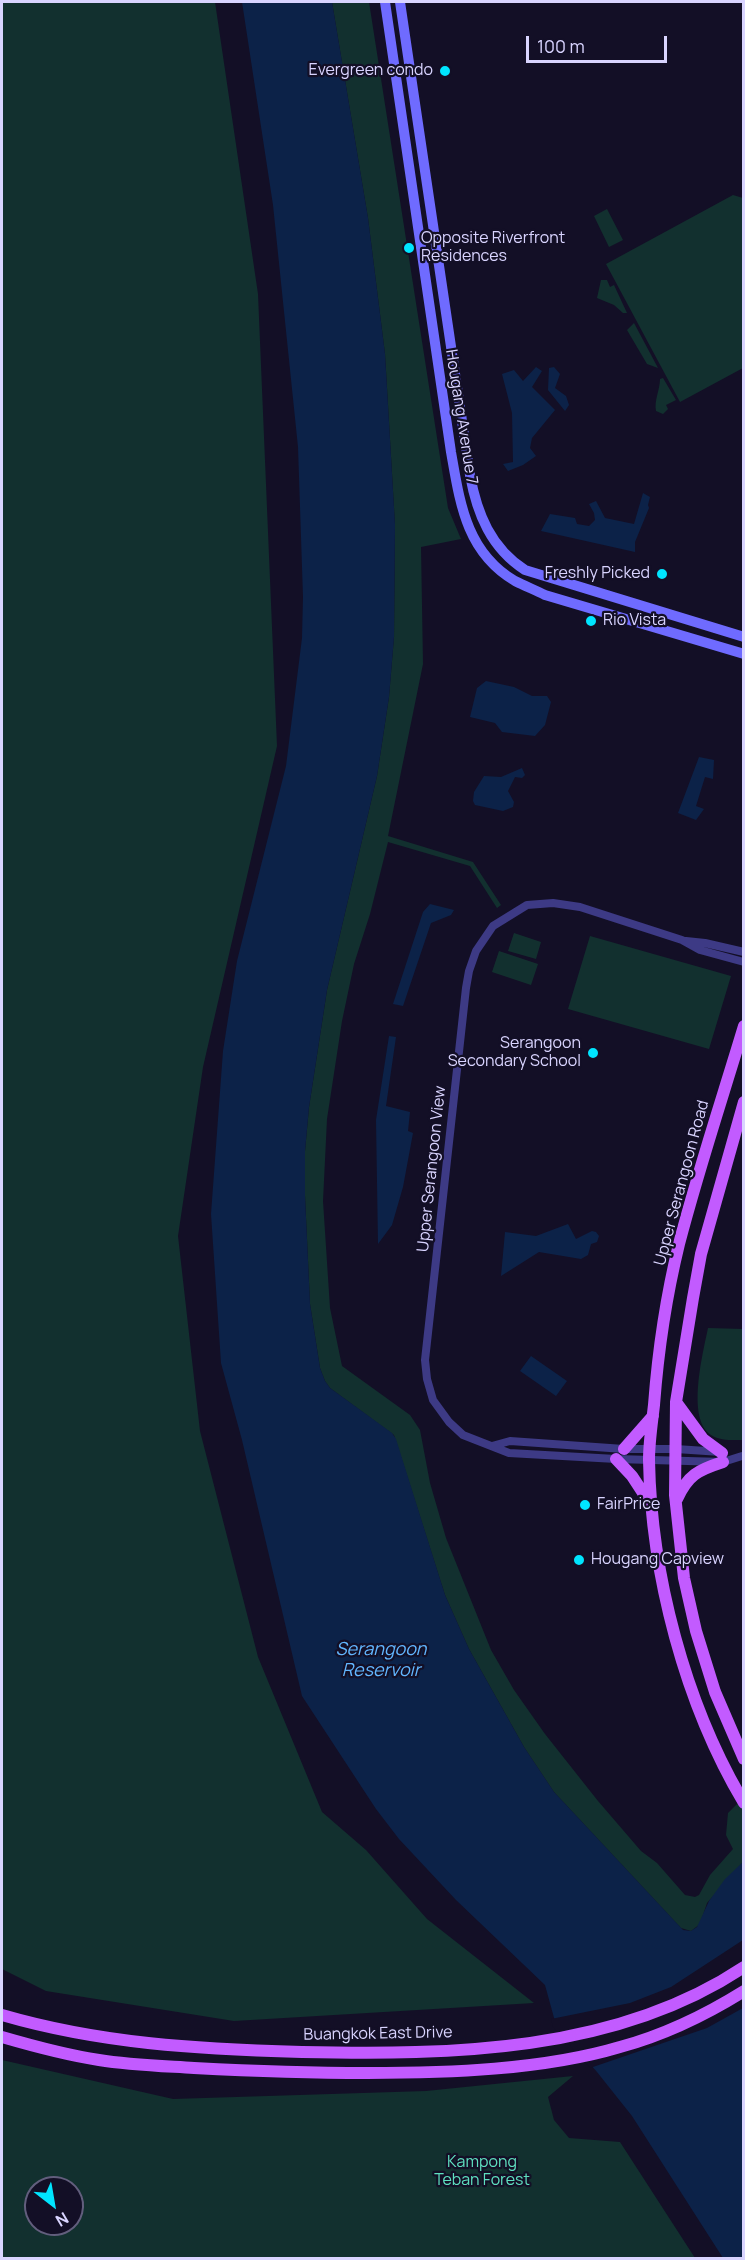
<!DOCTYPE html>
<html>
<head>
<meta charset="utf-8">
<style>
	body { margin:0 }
	#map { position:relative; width:745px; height:2260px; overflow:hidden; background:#130f26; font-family:Manrope,sans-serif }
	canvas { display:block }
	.frame { position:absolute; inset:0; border:3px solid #d9d4ff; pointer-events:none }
	.north { position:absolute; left:24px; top:2176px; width:60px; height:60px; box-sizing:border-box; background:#130f26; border:2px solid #625e7d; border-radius:50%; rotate:149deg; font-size:16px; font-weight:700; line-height:24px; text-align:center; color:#d9d4ff }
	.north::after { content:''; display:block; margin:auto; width:21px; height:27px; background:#00e5ff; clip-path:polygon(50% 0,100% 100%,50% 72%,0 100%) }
	.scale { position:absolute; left:526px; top:36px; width:141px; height:27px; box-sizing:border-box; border:3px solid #d9d4ff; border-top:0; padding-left:8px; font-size:18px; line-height:21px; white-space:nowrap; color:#d9d4ff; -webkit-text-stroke:4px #130f26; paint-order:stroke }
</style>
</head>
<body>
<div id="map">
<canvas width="745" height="2260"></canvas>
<div class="frame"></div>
<div class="north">N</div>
<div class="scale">100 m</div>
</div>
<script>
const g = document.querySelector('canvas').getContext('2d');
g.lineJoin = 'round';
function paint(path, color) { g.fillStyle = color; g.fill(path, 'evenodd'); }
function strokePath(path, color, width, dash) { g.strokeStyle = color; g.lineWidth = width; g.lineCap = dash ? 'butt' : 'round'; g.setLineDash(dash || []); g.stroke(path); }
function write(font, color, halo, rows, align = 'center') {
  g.font = font + ' Manrope,sans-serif'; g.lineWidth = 4.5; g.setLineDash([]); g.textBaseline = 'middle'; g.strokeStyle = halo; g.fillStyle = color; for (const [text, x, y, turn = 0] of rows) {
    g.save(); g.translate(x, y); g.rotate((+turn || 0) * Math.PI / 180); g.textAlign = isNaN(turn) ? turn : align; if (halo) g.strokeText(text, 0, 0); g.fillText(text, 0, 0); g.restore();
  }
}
paint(new Path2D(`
	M2 2H215L258 294 277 746 203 1067 178 1236 200 1431 258 1657 322 1812 366 1850 427 1919 534 2003 234 2021 46 1991 2 1969Z
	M332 2H369L448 508 461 539 421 547 423 664 388 836 473 862 501 905 497 908 470 866 388 842 370 914 354 964 342 1021 327 1119 323 1201 330 1308 342 1366 410 1415 420 1430 430 1483 446 1538 491 1650 514 1690 545 1734 598 1801 641 1851 657 1863 685 1895 695 1897 699 1895 710 1875 733 1849 726 1835 728 1813 743 1798V1862L707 1903 700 1924 691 1931 681 1928 554 1792 524 1747 469 1649 445 1595 394 1435 330 1388 325 1381 320 1368 310 1304 305 1196V1151L309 1107 327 990 377 776 389 697 394 637 395 525 385 354 368 218Z
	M733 195 743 198V368L680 402 606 264Z
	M607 209 623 240 609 247 594 216Z
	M601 280H607L610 287 614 285 627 313H623L614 305 597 298Z
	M634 323 658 368 647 364 627 330Z
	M663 378 676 400 666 405 668 409 663 414 656 411C654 400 660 390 660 379Z
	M514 933 541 942 536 959 508 951Z
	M590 936 731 976 709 1049 568 1009Z
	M499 951 538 964 531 985 492 972Z
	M708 1328 743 1329V1440C733 1440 720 1441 711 1435 686 1419 703 1353 708 1328Z
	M2 2060 173 2099 426 2091 573 2076 548 2097 554 2120 569 2138 620 2142 695 2258H2ZM36 2188H72V2224H36Z`), '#12302f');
paint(new Path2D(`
	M242 2H332L368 218 385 354 395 525 394 637 389 697 377 776 327 990 309 1107 305 1151V1196L310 1304 320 1368 325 1381 330 1388 392 1433 396 1439 445 1595 469 1649 524 1747 554 1792 683 1930 691 1931 697 1927 709 1901 725 1879 743 1862V2258H723L632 2116 597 2072 556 2025 545 1985 456 1900 399 1839 376 1809 302 1696 242 1440 221 1363 211 1214 223 1051 237 961 286 766 302 638 303 597 298 447 273 205Z
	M536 367 542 371 532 387 555 410 532 438 530 448 536 456 523 465 508 471 503 464 513 462 512 413 502 374 514 370 523 381Z
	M554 367 560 374 555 388 566 396 569 405 565 411 548 390 549 368Z
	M643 493 650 497 648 505 649 508 635 542V552L541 531 550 514 575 518 577 524 589 526 595 520 594 513 589 504 596 501 605 518 634 524Z
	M486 681 514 687 532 696H547L551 702 545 725 535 736 502 732 495 723 470 717 477 688Z
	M699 757 714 760 713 779 705 777 696 806 704 809 696 820 678 813Z
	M522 768 525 775 522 778 515 777 508 791 514 802 513 807 503 811 475 805 473 801 474 792 484 776 501 777Z
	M430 904 454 910 451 915 431 923 403 1006 393 1004 423 912Z
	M389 1036 396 1037 386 1106 410 1112 408 1131 413 1133 403 1187 392 1225 378 1244 376 1120Z
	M568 1224 576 1239 592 1231 596 1232 599 1236 597 1242 591 1244 588 1255 581 1259 539 1252 501 1276 505 1232 536 1236Z
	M531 1356 567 1381 556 1396 520 1371Z`), '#0c2248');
paint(new Path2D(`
	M743 1940V2008L707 2028 590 2068 553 2027 551 2019 630 2003 671 1987Z`), '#130f26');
strokePath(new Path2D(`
	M686 941 705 943 744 952
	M492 1446 510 1441 624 1449H676L721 1452
	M742 1456 723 1462 616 1459 509 1453 463 1435 449 1422 433 1400 427 1379 425 1360 466 988 469 971 476 951 493 926 527 905 553 903 580 907 682 940 700 950 744 962`), '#3d3a85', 8);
strokePath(new Path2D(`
	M385 2 451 452C460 503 466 552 515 581 525 586 535 590 545 595L744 654
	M400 2 470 475C477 514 491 548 525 570L744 637`), '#6f6bff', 10);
strokePath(new Path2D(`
	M744 1026C722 1099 698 1171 679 1244 666 1297 658 1352 654 1405 652 1423 649 1442 649 1460 651 1574 685 1704 744 1803
	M744 1102 701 1254 693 1298 676 1402 675 1495 684 1578 696 1631 715 1692 744 1759
	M676 1402 703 1439 722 1453
	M624 1449 653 1416
	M616 1459 632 1476 651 1505
	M677 1499C688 1475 698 1470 723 1462
	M2 2015C102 2044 198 2049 302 2052 451 2055 615 2053 744 1967
	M2 2037C33 2046 66 2055 99 2060 130 2065 163 2066 194 2068 252 2071 309 2073 367 2073 447 2073 543 2070 620 2047 664 2035 704 2016 744 1991`), '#c25bff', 12);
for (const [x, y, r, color] of [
	[445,71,6,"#00e5ff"],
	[409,248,6,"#00e5ff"],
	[662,574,6,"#00e5ff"],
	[591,621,6,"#00e5ff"],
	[593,1053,6,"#00e5ff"],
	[585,1505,6,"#00e5ff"],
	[579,1560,6,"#00e5ff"]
]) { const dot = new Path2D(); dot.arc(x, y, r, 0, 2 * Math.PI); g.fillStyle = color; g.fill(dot); strokePath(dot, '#130f26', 2); }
write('16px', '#d9d4ff', '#130f26', [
	["Evergreen condo",433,71,"right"],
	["Opposite Riverfront",421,239],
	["Residences",421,257],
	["Freshly Picked",650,574,"right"],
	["Rio Vista",603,621],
	["Serangoon",581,1044,"right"],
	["Secondary School",581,1062,"right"],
	["FairPrice",597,1505],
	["Hougang Capview",591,1560]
], 'left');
write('16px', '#d9d4ff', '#130f26', [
	["Hougang Avenue 7",461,417,81],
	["Upper Serangoon View",432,1169,-84],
	["Upper Serangoon Road",682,1183,-75],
	["Buangkok East Drive",378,2034,-1]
]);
write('16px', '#5fe0c0', '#130f26', [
	["Kampong",482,2163],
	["Teban Forest",482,2181]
]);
write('italic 18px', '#62b6ff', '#130f26', [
	["Serangoon",381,1650],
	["Reservoir",381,1671]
]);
</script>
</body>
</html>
